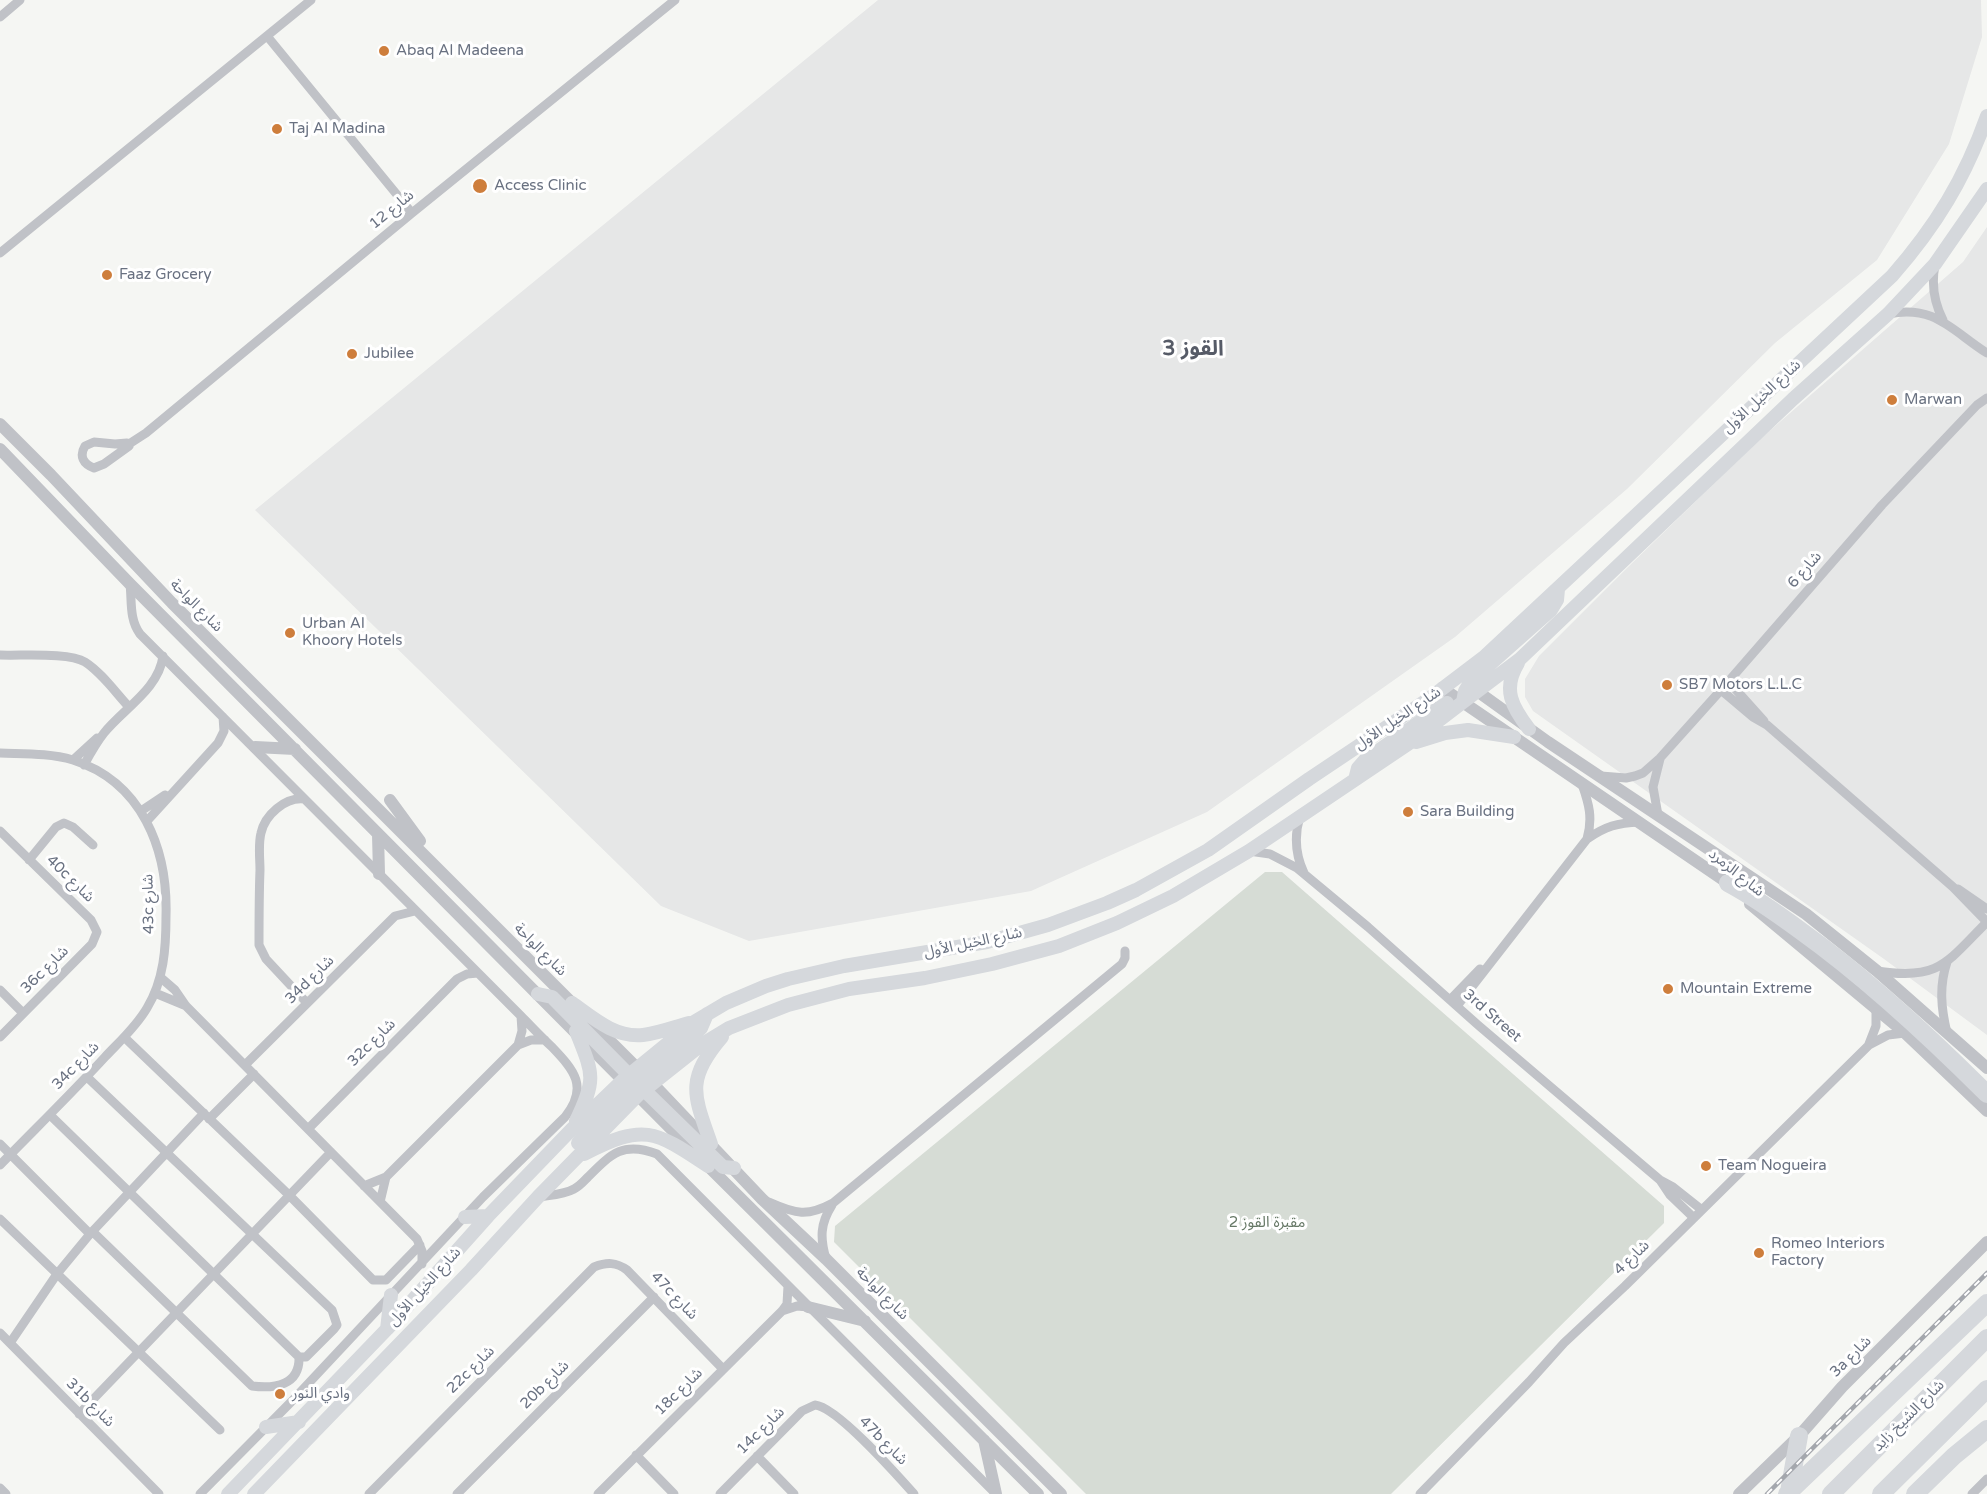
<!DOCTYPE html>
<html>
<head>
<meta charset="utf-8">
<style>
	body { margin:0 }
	canvas { display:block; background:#f5f6f3 }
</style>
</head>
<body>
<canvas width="1987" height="1494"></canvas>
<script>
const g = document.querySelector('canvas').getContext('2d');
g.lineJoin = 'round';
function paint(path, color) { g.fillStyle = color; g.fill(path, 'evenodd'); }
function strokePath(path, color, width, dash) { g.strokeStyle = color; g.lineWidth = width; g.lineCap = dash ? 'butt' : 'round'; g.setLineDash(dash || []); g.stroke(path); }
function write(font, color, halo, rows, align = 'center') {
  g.font = font + ' "Varela Round","Noto Sans Arabic",sans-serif'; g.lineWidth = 6; g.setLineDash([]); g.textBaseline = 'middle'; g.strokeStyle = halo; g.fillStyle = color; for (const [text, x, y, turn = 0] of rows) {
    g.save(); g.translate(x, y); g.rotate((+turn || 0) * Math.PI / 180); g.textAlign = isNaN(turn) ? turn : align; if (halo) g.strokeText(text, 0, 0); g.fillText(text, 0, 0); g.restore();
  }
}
paint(new Path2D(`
	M878 0H1981L1982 37 1949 144 1877 260 1775 343 1627 489 1455 637 1207 812 1031 891 749 941 661 906 255 510Z
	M1987 227V1035L1884 959 1533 711 1525 697V679L1539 656 1628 567 1758 441 1963 262Z`), '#e6e7e7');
paint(new Path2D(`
	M1265 872H1282L1664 1206V1223L1391 1494H1086L834 1242 835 1226Z`), '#d6dcd5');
strokePath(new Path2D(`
	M0 17 20 0
	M267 36 412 213
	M0 253 311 0
	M1935 265C1931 285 1934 302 1943 320
	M1888 314C1935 304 1952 331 1987 353
	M94 442 115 444 127 443 129 446 104 464 94 468C83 464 79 456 85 446Z
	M129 444 146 433 412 213 675 0
	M130 584C132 601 129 619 140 634L521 1016C531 1026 541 1037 552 1047 574 1070 589 1087 565 1117L483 1197 291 1402 200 1494
	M0 655C21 656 69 652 85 662 102 673 115 692 129 707
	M1729 682 1764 721
	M1721 690 1753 717 1767 725 1953 887 1987 922
	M0 753C24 754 49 753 73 760 142 782 168 849 166 916 166 948 164 980 147 1008 136 1027 119 1042 105 1057 71 1094 35 1129 0 1165
	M73 760 97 738
	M84 765C90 754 96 743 104 733 123 709 159 689 163 656
	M1601 776 1626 778 1635 776 1643 773 1660 758 1721 690 1882 505 1977 405 1987 398
	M1582 784C1589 804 1593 818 1587 839
	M304 799C285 797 265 815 261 833 258 845 260 858 260 870 259 895 259 920 259 945L266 959 307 1003
	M141 811 165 795
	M1658 815 1653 787 1660 759
	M1300 816C1294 836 1295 854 1304 873
	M147 821 218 743 224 731 223 717
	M0 831 91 920 97 932 92 944 0 1037
	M1249 851 1270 854 1297 868 1368 927 1478 1025 1647 1169 1660 1180 1673 1187 1702 1210
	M29 860 56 827 64 823 73 827 93 845
	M1958 889 1987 909
	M1877 971C1939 981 1946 963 1987 922
	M160 977 175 990 186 1006 417 1239 422 1251V1264
	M0 990 23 1013
	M155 993 184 1005
	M1450 1000 1480 969
	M1457 1006 1587 839C1606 826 1617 823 1640 822
	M1947 1033C1941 1008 1939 986 1947 962
	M124 1037 289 1195 373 1280H386L420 1245
	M1869 1044 1876 1026V1009
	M518 1045 522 1031 521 1016
	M245 1065 395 916 415 911
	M50 1115 299 1357H306L334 1329 337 1325 332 1310 87 1077
	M209 1119 254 1074
	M308 1129 457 979 467 974 478 973
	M0 1144 90 1234
	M1660 1180 1670 1195 1694 1218
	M364 1186 386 1177 518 1045 531 1040H545
	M538 1197C550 1195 563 1195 574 1189 580 1186 584 1181 588 1177 611 1154 623 1141 657 1154L996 1494
	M380 1202 386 1177
	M769 1202C796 1214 807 1217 833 1203L1122 964 1125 958V951
	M0 1219 220 1430
	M93 1232 252 1386C275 1389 300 1385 299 1357
	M826 1259C820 1238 820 1224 832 1205
	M782 1311 797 1306 808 1307
	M0 1333 159 1494
	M10 1343 57 1274 90 1234 204 1113
	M79 1414 331 1152
	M636 1455 674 1494
	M757 1456 794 1494
	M0 1488 6 1494
	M369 1494 594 1267C607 1262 616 1262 627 1270L723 1369
	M457 1494 654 1297
	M598 1494 782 1311 787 1304 788 1286
	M720 1494 802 1411 815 1405C837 1407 897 1475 914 1494
	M1420 1494 1529 1382 1564 1343 1625 1286 1869 1045 1888 1035 1905 1033
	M1972 1494 1987 1479`), '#c0c2c7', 9);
strokePath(new Path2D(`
	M0 424 51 475 172 603 652 1083 762 1199 826 1259 1061 1494
	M0 449 130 584 708 1166 1038 1494
	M1470 686 1548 742 1806 914 1877 971 1987 1068
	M1442 688 1728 883 1733 888
	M255 747 295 749
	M390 800 420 841
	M378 834 379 874
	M1750 904 1905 1033 1987 1111
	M808 1307 865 1321
	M984 1440 996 1494
	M1739 1494 1799 1436 1842 1387 1987 1242`), '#c0c2c7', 12);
strokePath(new Path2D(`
	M1518 663C1502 689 1512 707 1529 729
	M1463 702 1465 691 1471 681 1551 610 1557 600 1558 589
	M1416 742 1445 733 1468 730 1514 737
	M1356 776 1358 768 1365 760 1447 703
	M538 994 552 997 629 1075 639 1080 652 1083
	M572 1003C593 1018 615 1038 643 1035 659 1033 674 1027 689 1023
	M637 1084 644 1075 701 1028 707 1014
	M639 1085 723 1167 734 1168
	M576 1121C597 1078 593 1074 576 1031
	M578 1143 632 1084 637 1070
	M711 1144C694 1095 685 1080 722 1037
	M584 1154C644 1123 654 1130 708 1166
	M465 1217 488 1216
	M387 1329 391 1295
	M266 1427 299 1422
	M228 1494 387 1329 488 1216 571 1130 623 1080 694 1022 726 1003 766 986 788 979 844 966 987 942 1048 925 1107 903 1136 890 1208 850 1309 779 1430 698 1484 657 1892 276C1936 226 1965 178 1987 116
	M254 1494 471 1270 538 1197 638 1095 701 1045 729 1028 788 1005 849 989 925 978 992 964 1059 946 1117 923 1173 896 1249 851 1408 744 1463 702 1520 659 1793 399 1888 314 1935 264 1987 189`), '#d5d8dc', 14);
strokePath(new Path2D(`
	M1728 883C1754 897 1778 914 1801 931 1868 979 1929 1036 1987 1094
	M1789 1492 1799 1436
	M1787 1494 1987 1303
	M1831 1494 1987 1338
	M1881 1494 1987 1389
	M1915 1494 1954 1456 1987 1429`), '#d5d8dc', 18);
const rail = new Path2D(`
	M1767 1494 1987 1273`);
strokePath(rail, '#a4a7ad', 4.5);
strokePath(rail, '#fff', 2, [7]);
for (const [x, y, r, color] of [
	[384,51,6,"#ce7e3c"],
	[277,129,6,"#ce7e3c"],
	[480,186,8,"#ce7e3c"],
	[107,275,6,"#ce7e3c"],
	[352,354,6,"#ce7e3c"],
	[1892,400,6,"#ce7e3c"],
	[290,633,6,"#ce7e3c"],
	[1667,685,6,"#ce7e3c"],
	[1408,812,6,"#ce7e3c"],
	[1668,989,6,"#ce7e3c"],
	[1706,1166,6,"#ce7e3c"],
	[1759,1253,6,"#ce7e3c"],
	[280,1394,6,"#ce7e3c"]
]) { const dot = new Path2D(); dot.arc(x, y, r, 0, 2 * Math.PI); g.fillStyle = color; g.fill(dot); strokePath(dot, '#fff', 2); }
write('15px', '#697181', '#fff', [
	["Abaq Al Madeena",396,51],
	["Taj Al Madina",289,129],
	["Access Clinic",494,186],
	["Faaz Grocery",119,275],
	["Jubilee",364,354],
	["Marwan",1904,400],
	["Urban Al",302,624],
	["Khoory Hotels",302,641],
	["SB7 Motors L.L.C",1679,685],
	["Sara Building",1420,812],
	["Mountain Extreme",1680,989],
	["Team Nogueira",1718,1166],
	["Romeo Interiors",1771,1244],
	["Factory",1771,1261],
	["وادي النور",292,1394]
], 'left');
write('15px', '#697181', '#fff', [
	["شارع 12",392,210,-39],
	["شارع الخيل الأول",1762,397,-43],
	["شارع 6",1805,570,-49],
	["شارع الواحة",196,606,45],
	["شارع الخيل الأول",1398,719,-34],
	["شارع الزمرد",1736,873,39],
	["40c شارع",70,879,44],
	["43c شارع",149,904,-91],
	["شارع الخيل الأول",973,943,-12],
	["شارع الواحة",540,950,45],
	["36c شارع",45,970,-45],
	["34d شارع",310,980,-45],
	["3rd Street",1492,1016,41],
	["32c شارع",372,1043,-45],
	["34c شارع",76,1066,-46],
	["شارع 4",1632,1258,-44],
	["شارع الخيل الأول",425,1287,-48],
	["شارع الواحة",882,1294,45],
	["47c شارع",674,1296,46],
	["3a شارع",1851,1357,-45],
	["22c شارع",471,1370,-45],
	["20b شارع",545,1385,-45],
	["18c شارع",679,1392,-45],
	["31b شارع",90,1403,45],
	["شارع الشيخ زايد",1909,1416,-45],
	["14c شارع",761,1431,-45],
	["47b شارع",883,1441,45]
]);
write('15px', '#677967', '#fff', [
	["مقبرة القوز 2",1267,1223]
]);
write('bold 21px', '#565b67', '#fff', [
	["القوز 3",1193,349]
]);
</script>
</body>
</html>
